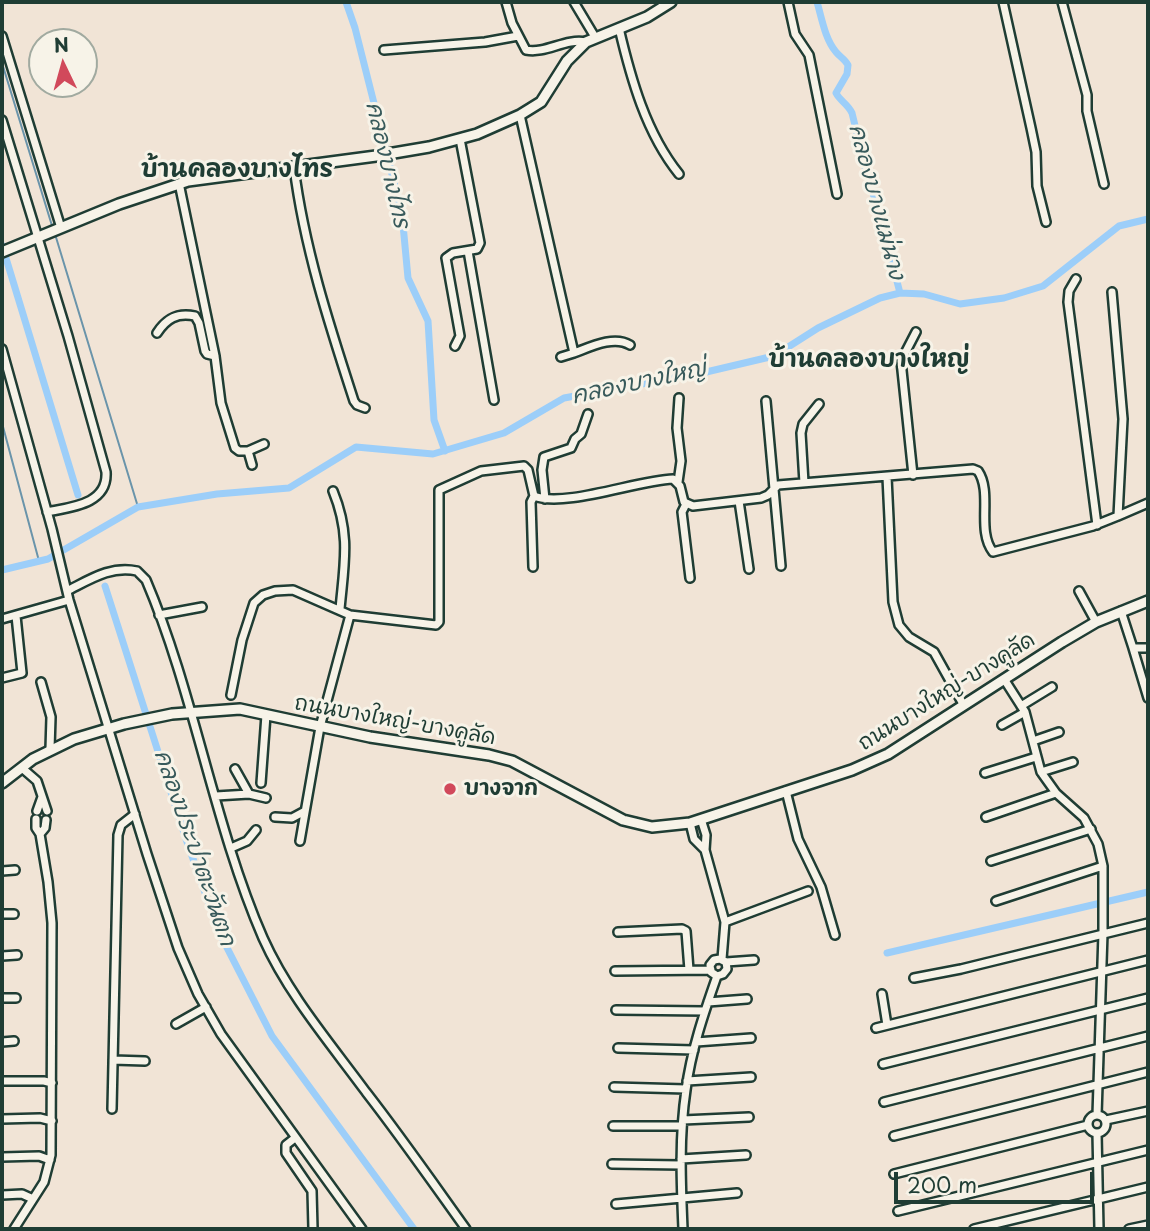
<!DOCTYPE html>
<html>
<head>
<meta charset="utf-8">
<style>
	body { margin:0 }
	#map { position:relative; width:1150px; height:1231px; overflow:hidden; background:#f1e4d6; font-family:"Playpen Sans",sans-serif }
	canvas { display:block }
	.frame { position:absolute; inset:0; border:4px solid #1f3d34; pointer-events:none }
	.north { position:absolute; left:28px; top:28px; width:70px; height:70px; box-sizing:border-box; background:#f7f3e8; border:2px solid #a1aaa0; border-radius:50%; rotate:355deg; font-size:19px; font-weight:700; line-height:28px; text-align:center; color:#1f3d34 }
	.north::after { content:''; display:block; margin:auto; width:24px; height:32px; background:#d1495b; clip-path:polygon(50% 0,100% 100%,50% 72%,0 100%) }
	.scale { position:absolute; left:894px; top:1172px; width:200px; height:32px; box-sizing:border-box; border:4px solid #1f3d34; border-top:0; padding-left:9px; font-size:21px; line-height:24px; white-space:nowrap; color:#1f3d34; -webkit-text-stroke:5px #f7f3e8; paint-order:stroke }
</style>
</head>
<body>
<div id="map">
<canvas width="1150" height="1231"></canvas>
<div class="frame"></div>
<div class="north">N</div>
<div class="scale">200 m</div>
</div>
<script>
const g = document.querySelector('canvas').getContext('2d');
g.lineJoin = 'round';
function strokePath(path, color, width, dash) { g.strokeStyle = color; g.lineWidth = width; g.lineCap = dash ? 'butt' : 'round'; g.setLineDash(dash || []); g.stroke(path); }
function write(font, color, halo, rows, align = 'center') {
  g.font = font + ' "Playpen Sans","Playpen Sans Thai",sans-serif'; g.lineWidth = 6; g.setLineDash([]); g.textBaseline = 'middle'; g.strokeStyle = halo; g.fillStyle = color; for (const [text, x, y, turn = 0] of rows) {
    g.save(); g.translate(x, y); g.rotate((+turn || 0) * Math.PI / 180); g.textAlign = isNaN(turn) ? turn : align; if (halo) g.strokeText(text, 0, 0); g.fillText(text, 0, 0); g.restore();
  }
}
strokePath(new Path2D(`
	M2 63 53 229
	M55 234 138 507
	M2 423 39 561`), '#6a94aa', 2);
strokePath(new Path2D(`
	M346 2 355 28 402 214 408 278 428 321 434 420 445 451
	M817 2C822 19 825 39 836 52 840 57 845 59 848 65L847 74 836 93C840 101 848 104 852 113L867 175 885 231 886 251 892 262 900 293
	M2 245 78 495
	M2 570 48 559 138 507 217 494 289 488 356 447 433 454 504 433 564 398 702 373 774 356 818 328 880 298 900 293 924 294 960 304 1004 298 1043 286 1119 226 1148 219
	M105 586 186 839 219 932 272 1036 414 1229
	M887 953 1148 892`), '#9ccef9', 7);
const minor = new Path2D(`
	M506 2 512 23 526 50C546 54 565 38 586 42
	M574 2 595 37
	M788 2 795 34 809 55 837 194
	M1003 2 1031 128 1036 152 1037 186 1046 222
	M1062 2 1087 95V111L1104 184
	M619 28C631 79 646 133 679 174
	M2 36 61 228
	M384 50 485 42 518 36
	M520 115 574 353 561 357
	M2 120 68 336 106 472C108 504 72 507 47 512
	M294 167C304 247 329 324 354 401L357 405 365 408
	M179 183 215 356 221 403 235 448 239 451H248L252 465
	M468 251 494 400
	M1076 279 1069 291 1068 302 1097 525
	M157 333C166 319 177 312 195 316L199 323 205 351 207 354 215 356
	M455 346 460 336 446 258 453 253 477 249 480 243 460 139
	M2 349 52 529 69 600 147 854 178 948 198 994 221 1034 362 1229
	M574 353C590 347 614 335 630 345
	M766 401 781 566
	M248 451 264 444
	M913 475 901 361 916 332
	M887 477 893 602 899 625 909 637 934 652 963 704
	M678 482 681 461 677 428 679 398
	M804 483 801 433 803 424 819 404
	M333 491C351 535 344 564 340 609
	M545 499 542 470 544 457 571 448 575 439 581 434 588 414
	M739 501 749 569
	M686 504 682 512 690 578
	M1118 516 1148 503
	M533 567 531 502 534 496
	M67 591C89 580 111 565 137 571L146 580C195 695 213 823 263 938 288 994 330 1043 366 1092 401 1137 433 1183 466 1229
	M1079 591 1096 622
	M1121 611 1133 648H1148
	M159 615 202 607
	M2 619 69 600
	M1133 648 1148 698
	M2 678 22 673 16 616
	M1004 679 1025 712 1041 772 1056 793 1084 818 1098 844 1103 866V933L1097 1115
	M41 682 51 717 50 749
	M231 695 242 640 254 603 263 595 275 591 293 590 350 615 436 625 439 622V490L481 471 524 466 528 470 534 496C565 508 638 480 673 479L680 486 684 502 693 506 761 498 768 495 778 485 973 469 978 471C993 493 976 530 993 552L1093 526 1118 516 1123 419 1112 292
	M1021 706 1052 687
	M1002 725 1025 712
	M1033 741 1059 732
	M22 768 37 781 47 811
	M235 769 249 794
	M1041 772 1073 762
	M985 773 1036 757
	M261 783 266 715
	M786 791 798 839 821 887 835 935
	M216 796 249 794 266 798
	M37 811 42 797
	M275 817 292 818 305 811
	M986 817 1056 793
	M701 819 706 835 705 850 725 922 722 959
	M690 823 694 839 705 850
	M40 834 45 828 46 820
	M300 841 320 727 350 615
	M231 848 247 841 256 830
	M991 861 1091 829
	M2 871 15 870
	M996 901 1103 866
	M2 914H14
	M725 922 808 891
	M618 932 682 929 686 931 689 970
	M2 956 17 955
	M726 962 754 960
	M615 971 711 970
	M914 978 961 969 1148 923
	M882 994 887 1025
	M2 998H16
	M708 1002 747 999
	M616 1010 705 1011
	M176 1024 206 1007
	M876 1028 1148 960
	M2 1042 14 1041
	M696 1042 751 1038
	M618 1048 694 1050
	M113 1060 145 1061
	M883 1064 1148 998
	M2 1081H44L52 1083
	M687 1081 751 1077
	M614 1087 686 1089
	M884 1102 1148 1036
	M112 1109 118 835 121 825 135 814
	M1088 1124a9 9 0 1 1 18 0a9 9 0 1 1-18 0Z
	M2 1119 40 1118 52 1121
	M683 1120 749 1117
	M1106 1120 1148 1111
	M613 1126H682
	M1097 1133 1099 1229
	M894 1136 1148 1072
	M295 1138 286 1145V1153L312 1191 313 1229
	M2 1157 39 1156 50 1160
	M681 1159 746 1155
	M612 1164 681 1165
	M894 1174 1088 1125
	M2 1195 22 1194 33 1199
	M616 1204 737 1193
	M898 1211 1148 1150
	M14 1229 44 1182 51 1155 52 923 48 882 40 834 36 828V819
	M683 1229C681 1183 679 1136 686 1090 691 1051 704 1013 717 976L723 974 727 969 726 962 720 959 714 960 710 965 711 972 717 976
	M974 1229 1148 1187
	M1129 1229 1148 1225`);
const tertiary = new Path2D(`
	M2 252 119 204 188 181 376 156 429 147 477 134 520 115 541 102 567 61 586 42 647 17 671 2
	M2 783 33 759 74 739 124 724 172 714 240 709 370 737 489 755 512 761 623 820 652 827 690 823 852 770 888 754 1062 642 1096 622 1148 601`);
strokePath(minor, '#1f3d34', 12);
strokePath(tertiary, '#1f3d34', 14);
strokePath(minor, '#f7f3e8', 7);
strokePath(tertiary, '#f7f3e8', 9);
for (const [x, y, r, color] of [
	[450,789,7,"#d1495b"]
]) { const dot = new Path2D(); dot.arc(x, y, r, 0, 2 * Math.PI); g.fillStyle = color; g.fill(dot); strokePath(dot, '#f7f3e8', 2.5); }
write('21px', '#1f3d34', '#f7f3e8', [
	["ถนนบางใหญ่-บางคูลัด",947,692,-32],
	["ถนนบางใหญ่-บางคูลัด",395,721,10]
]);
write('bold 21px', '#1f3d34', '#f7f3e8', [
	["บางจาก",464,789]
], 'left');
write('italic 23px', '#385a5b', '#f7f3e8', [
	["คลองบางไทร",387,165,77],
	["คลองบางแม่นาง",876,202,75],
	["คลองบางใหญ่",639,383,-12],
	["คลองประปาตะวันตก",194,848,71]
]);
write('bold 24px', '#1f3d34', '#f7f3e8', [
	["บ้านคลองบางไทร",237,170],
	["บ้านคลองบางใหญ่",869,360]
]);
</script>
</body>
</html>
